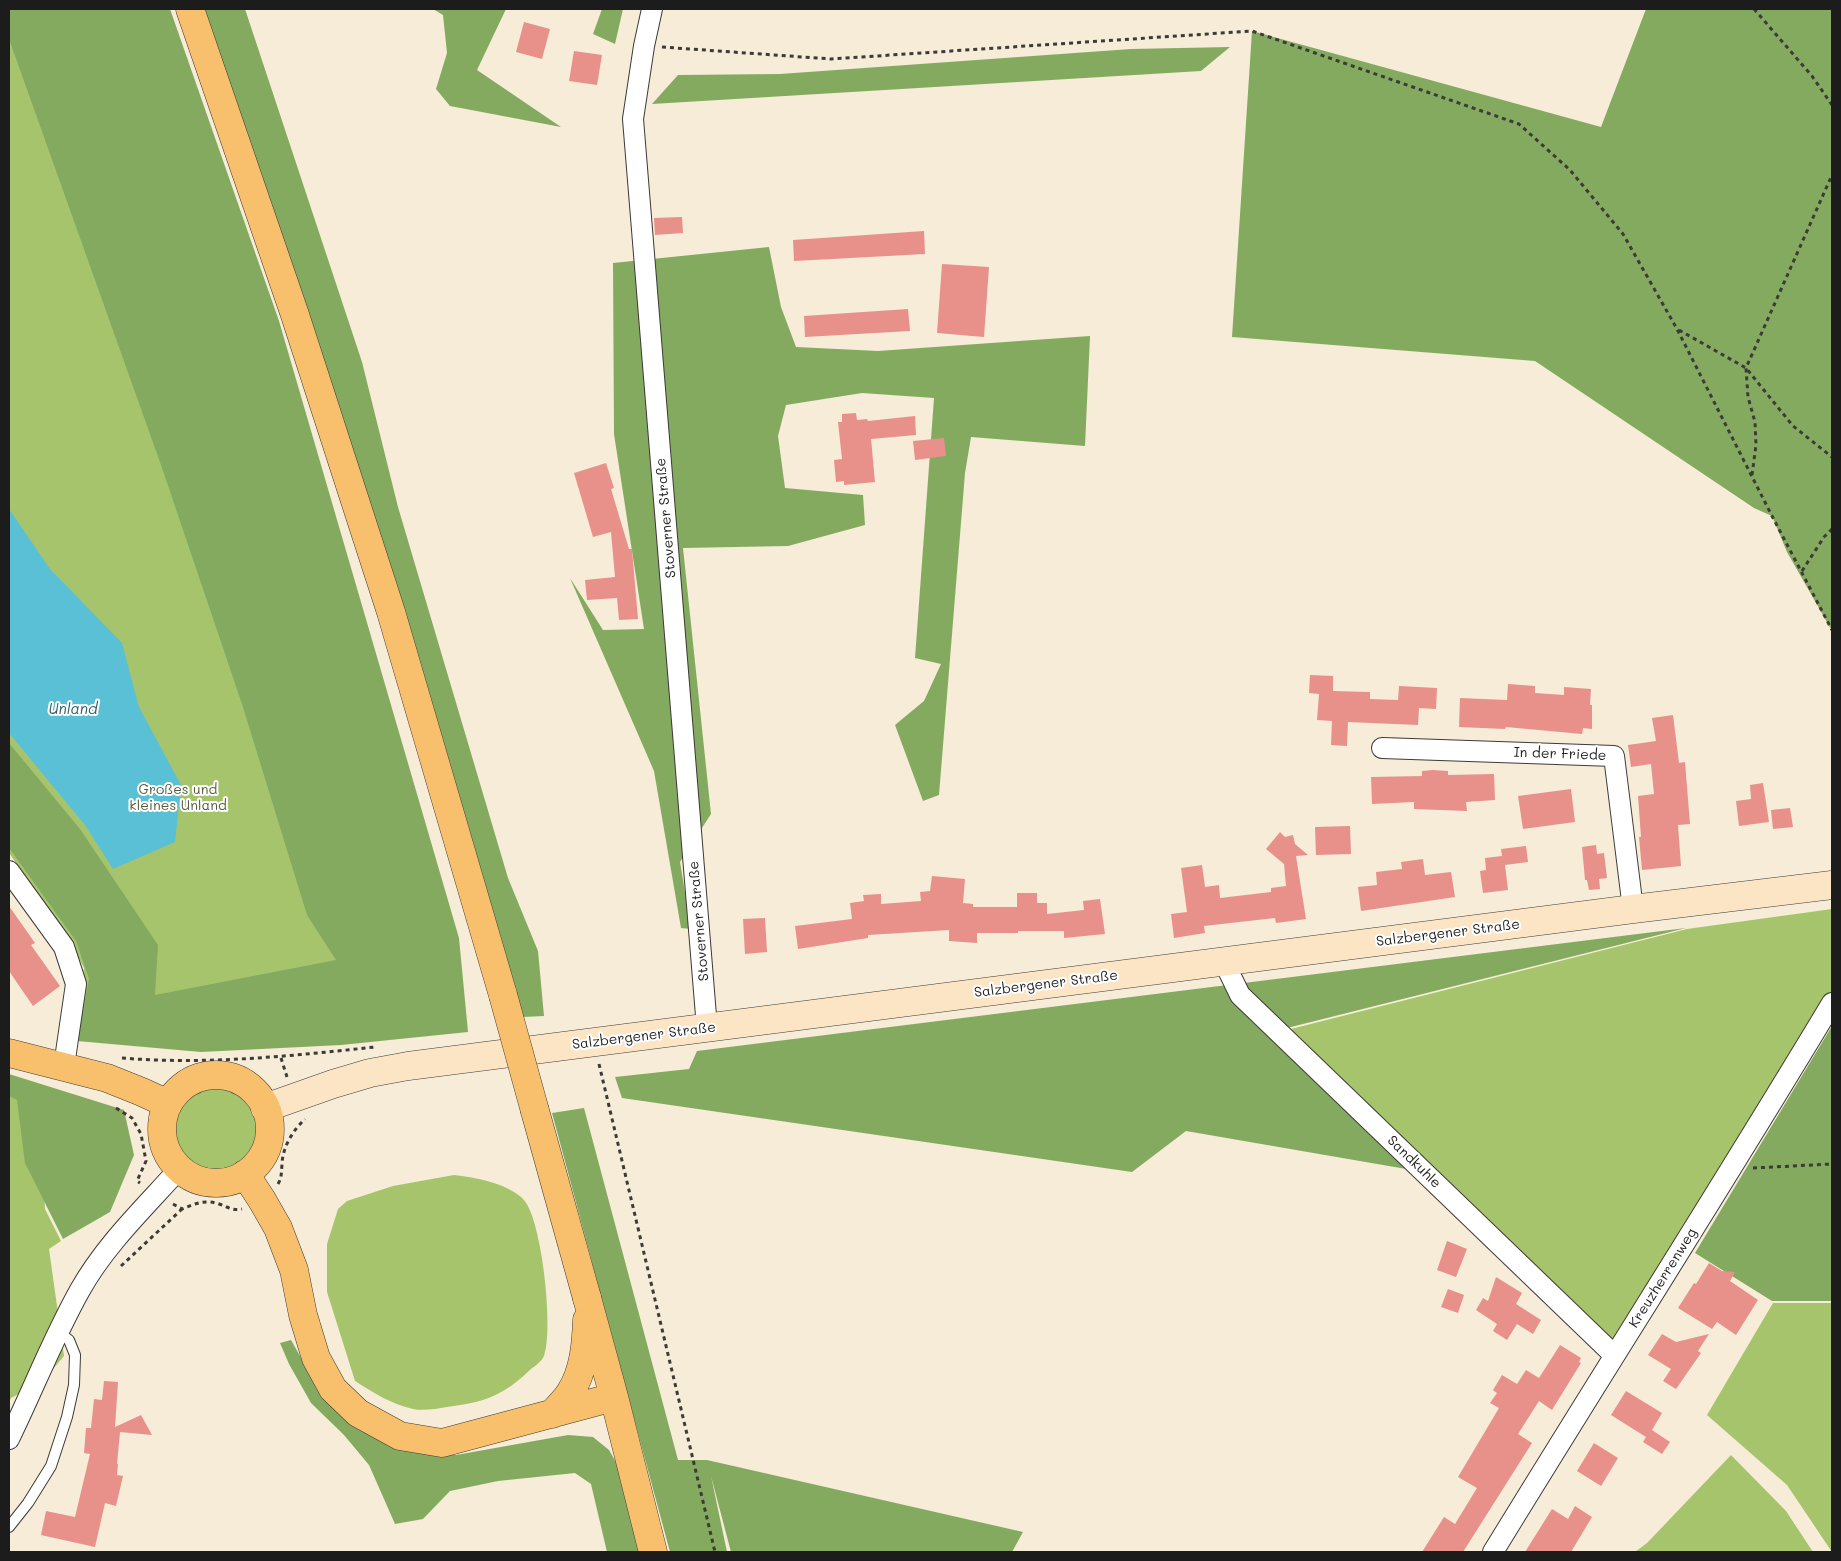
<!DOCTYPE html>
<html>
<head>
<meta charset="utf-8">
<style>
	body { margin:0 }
	#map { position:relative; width:1841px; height:1561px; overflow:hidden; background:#f6ecd8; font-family:Mali,sans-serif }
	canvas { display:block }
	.frame { position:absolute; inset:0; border:10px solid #1c1c1c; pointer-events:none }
</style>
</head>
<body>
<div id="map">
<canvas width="1841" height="1561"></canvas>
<div class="frame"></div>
</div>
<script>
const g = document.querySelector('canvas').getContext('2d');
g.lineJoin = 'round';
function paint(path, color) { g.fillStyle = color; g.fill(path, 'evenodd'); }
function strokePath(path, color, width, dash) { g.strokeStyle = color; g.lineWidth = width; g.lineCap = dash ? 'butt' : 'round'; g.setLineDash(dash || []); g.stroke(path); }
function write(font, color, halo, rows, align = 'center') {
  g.font = font + ' Mali,sans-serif'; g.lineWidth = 4; g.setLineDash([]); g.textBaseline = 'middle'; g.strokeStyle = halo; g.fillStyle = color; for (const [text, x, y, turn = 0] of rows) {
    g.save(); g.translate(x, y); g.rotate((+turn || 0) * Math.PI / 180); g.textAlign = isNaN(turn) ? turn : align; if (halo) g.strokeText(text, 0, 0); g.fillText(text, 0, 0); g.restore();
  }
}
paint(new Path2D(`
	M9 9 414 1028 75 1032 84 968 62 927 9 853Z
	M1832 909V991L1615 1343 1287 1030 1687 929Z
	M9 1083 38 1095 45 1209 61 1241 49 1249 64 1356 43 1381 11 1398 9 1402Z
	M173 1129a42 42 0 1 1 84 0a42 42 0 1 1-84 0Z
	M454 1175C474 1177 510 1184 524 1200 542 1220 554 1331 544 1356 542 1361 535 1366 531 1369 503 1396 485 1402 447 1407 436 1409 423 1411 413 1409 391 1404 374 1393 355 1381L327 1292V1244L338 1209 347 1201 393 1186Z
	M1773 1303H1832V1552L1787 1485 1707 1415Z
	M1731 1455 1786 1511 1813 1552H1635L1647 1543Z`), '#a6c46c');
paint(new Path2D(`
	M9 9H170L279 321 459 938 468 1032 341 1045 201 1052 77 1041 89 979 76 941 9 848V743L80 829 158 945 155 995 336 960 307 915 242 704 161 465 9 39Z
	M198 9H245L362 362 398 507 508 878 538 951 544 1016 523 1017Z
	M433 9H506L477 70 561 127 450 106 436 89 447 53 443 15Z
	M602 9H623L615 44 593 34Z
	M1646 9H1832V631L1787 552 1772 516 1754 508 1535 361 1232 337 1252 31 1601 127Z
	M1230 47 1201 71 652 104 678 75 780 74 1131 49Z
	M769 247 781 307 796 347 878 351 1090 336 1085 446 971 437 965 473 939 795 923 801 895 725 924 701 941 664 915 658 934 398 862 393 786 405 778 436 785 488 863 495 865 525 788 546 683 548 711 814 680 862 691 929 681 928 654 771 570 578 603 630 644 629 614 434 613 263Z
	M1686 928 1271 1032 1412 1170 1186 1131 1132 1172 622 1098 615 1077 689 1069 697 1051Z
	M1832 1026V1301H1772L1695 1253Z
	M9 1074 124 1110 134 1155 110 1212 63 1239 25 1163 17 1100 9 1096Z
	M584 1108 678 1460H707L1023 1532 1012 1552H731L711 1476 727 1552H670L552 1113Z
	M291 1340 322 1395 391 1445 411 1452 456 1455 568 1435 593 1437 609 1450 621 1471 642 1552H607L591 1484 575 1473 498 1481 450 1491 423 1519 395 1524 369 1465 344 1435 311 1403 289 1364 280 1343Z`), '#84aa60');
paint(new Path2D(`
	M9 509 50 569 122 643 139 707 181 785 175 842 113 869 85 825 9 733Z`), '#59c0d6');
paint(new Path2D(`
	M524 22 550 29 542 59 516 52Z
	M574 51 602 55 597 85 569 81Z
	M682 217 683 233 655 235 654 218Z
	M924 231 925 254 794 261 793 240Z
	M942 264 989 267 984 337 937 333Z
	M908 309 910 331 805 337 804 316Z
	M856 413 857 420 867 419 868 421 915 416 916 435 871 439 875 482 844 485V481L836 482 834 460 842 459 838 422H842V414Z
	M944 438 946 456 915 460 913 441Z
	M606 463 614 488 611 489 629 549H632L638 619 619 620 617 598 587 600 585 580 615 577 611 532 593 537 574 473Z
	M1310 675 1333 676V691L1370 692V699L1398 700 1399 686 1437 688 1436 709 1419 708 1418 725 1348 722 1347 746 1331 745 1332 721 1317 720 1319 694 1309 693Z
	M1508 684 1535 686V693L1564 695V687L1591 689 1590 705H1592V729L1583 728 1582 734 1506 727 1505 729 1459 727 1460 698 1507 700Z
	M1673 715 1679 763 1685 762 1690 824 1678 825 1681 866 1642 870 1639 837H1641L1638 796 1654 794 1651 764 1631 767 1628 745 1656 741 1652 718Z
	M1433 770 1448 771V775L1494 774 1495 800 1466 802 1467 811 1414 809V802L1372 804 1371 777 1422 776V771Z
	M1763 783 1769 822 1739 826 1736 801 1751 799 1750 785Z
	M1571 789 1575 822 1523 829 1518 796Z
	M1790 808 1793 827 1773 829 1771 810Z
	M1350 826 1351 854 1316 855 1315 827Z
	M1280 832 1285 837 1293 835 1295 844 1308 855 1296 856 1306 919 1276 923 1275 918 1204 926 1205 933 1174 938 1171 914 1187 912 1181 868 1202 865 1205 887 1219 885 1220 898 1271 892V888L1286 886 1284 864 1266 849Z
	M1596 845 1597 854 1604 853 1607 878 1599 879 1600 889 1589 890 1587 880H1585L1582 847Z
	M1526 846 1528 862 1505 865 1508 890 1483 893 1480 871 1486 870 1485 858 1502 856 1501 849Z
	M1423 859 1425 875 1451 872 1455 897 1361 911 1358 887 1377 885 1376 872 1402 869 1401 862Z
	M932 876 965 879 963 903 973 904V907H1017V893H1037V903H1047V914L1084 910 1083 901 1100 899 1105 934 1064 938V931H1018V933H977V943L949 941V930L868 935V938L798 949 795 926 852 919 850 903 864 901 863 895 881 894V904L921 901 920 892 930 891Z
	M9 906 35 943 31 945 60 986 33 1006 9 971Z
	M765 918 767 952 745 954 743 919Z
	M1447 1241 1467 1249 1456 1277 1437 1270Z
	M1709 1263 1722 1271 1735 1272 1730 1281 1758 1300 1736 1335 1717 1322 1712 1329 1678 1308 1694 1283 1696 1284Z
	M1496 1277 1522 1293 1516 1304 1541 1320 1533 1334 1517 1324 1507 1340 1493 1331 1497 1324 1476 1310 1483 1298 1488 1301Z
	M1448 1289 1464 1295 1458 1313 1441 1307Z
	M1662 1334 1676 1342 1709 1334 1698 1351 1701 1353 1676 1389 1663 1381 1671 1369 1648 1355Z
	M1560 1345 1581 1358 1579 1362 1581 1363 1552 1410 1539 1401 1518 1434 1532 1443 1463 1552H1422L1444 1517 1455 1524 1477 1488 1458 1477 1499 1408 1490 1403 1497 1393 1493 1390 1502 1375 1517 1384 1526 1370 1539 1378Z
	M104 1381 118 1382 115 1427 141 1415 152 1435 120 1432 117 1464H118L117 1475 123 1476 116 1506 105 1503 95 1547 41 1535 46 1511 75 1517 90 1454 84 1453 86 1428H91L94 1399 102 1400Z
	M1626 1391 1662 1413 1652 1430 1670 1442 1662 1454 1643 1442 1646 1437 1611 1415Z
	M1594 1443 1618 1458 1601 1486 1577 1471Z
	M1575 1506 1592 1517 1571 1552H1525L1552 1509 1568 1519Z`), '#e7918a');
const lane = new Path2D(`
	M9 1527 28 1503 51 1466 67 1417 74 1385 75 1355 69 1340 58 1332`);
const street = new Path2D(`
	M652 9 644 46 633 119 707 1028
	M1382 748 1614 756 1633 909
	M9 871 64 947 76 984 64 1066
	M1224 962 1240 995 1614 1355
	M9 1439C33 1390 53 1338 80 1290 105 1245 145 1207 179 1169
	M1493 1552C1605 1369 1721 1188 1832 1003`);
const secondary = new Path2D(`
	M265 1108 333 1084 370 1073 408 1066 1633 909 1832 885`);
const primary = new Path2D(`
	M9 1053 107 1078 142 1092 168 1104
	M162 1129a54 54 0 1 1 108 0a54 54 0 1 1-108 0Z
	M245 1174 262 1200 278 1228 294 1270 303 1315 316 1358 333 1389 358 1413 400 1436 442 1443 614 1397
	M587 1298 614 1397 653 1552
	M552 1414C558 1407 565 1401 570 1393 584 1371 586 1345 587 1320`);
const highway = new Path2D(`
	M190 9 295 315 391 612 503 995
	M535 1111 587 1298`);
strokePath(lane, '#3d3b38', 12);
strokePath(street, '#3d3b38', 22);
strokePath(secondary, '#3d3b38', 29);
strokePath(primary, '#3d3b38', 29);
strokePath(highway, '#3d3b38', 29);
strokePath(new Path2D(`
	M1754 9 1812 76 1832 105
	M662 47 831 59 1252 31 1519 124 1570 170 1623 234 1677 329 1772 516 1832 630
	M1679 330 1746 368 1793 426 1832 457
	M1752 475 1756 445 1755 422 1748 397 1746 368 1832 175
	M1802 571 1824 537 1832 529
	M122 1058C206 1065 291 1056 375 1047
	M281 1058 287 1077
	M599 1064 715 1552
	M116 1108 132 1118 141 1134 146 1161 137 1181 140 1183
	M1753 1168 1832 1164
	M278 1184C282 1177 281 1174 282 1165 282 1148 293 1130 305 1119
	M173 1204 182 1209C194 1204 205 1199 219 1204 228 1207 232 1211 242 1209
	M121 1266 182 1209`), '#3d3b38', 3, [4, 4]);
strokePath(lane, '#fff', 10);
strokePath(street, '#fff', 20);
strokePath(secondary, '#fce5c4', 28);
strokePath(primary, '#f8bf6c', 28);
strokePath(highway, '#f8bf6c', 28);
const highwayBridge = new Path2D(`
	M503 995 535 1111`);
strokePath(highwayBridge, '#3d3b38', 29, []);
strokePath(highwayBridge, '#f8bf6c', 28);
write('14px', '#1c1c1c', '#fff', [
	["Stoverner Straße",666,518,-95],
	["In der Friede",1560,754,2],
	["Stoverner Straße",699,921,-95],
	["Salzbergener Straße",1448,933,-7],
	["Salzbergener Straße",1046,984,-7],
	["Salzbergener Straße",644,1036,-7],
	["Sandkuhle",1414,1162,44],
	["Kreuzherrenweg",1663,1278,-58]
]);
write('14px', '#535f3c', '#fff', [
	["Großes und",178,790],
	["kleines Unland",178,806]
]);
write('italic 15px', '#345e66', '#fff', [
	["Unland",73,709]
]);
</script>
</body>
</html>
